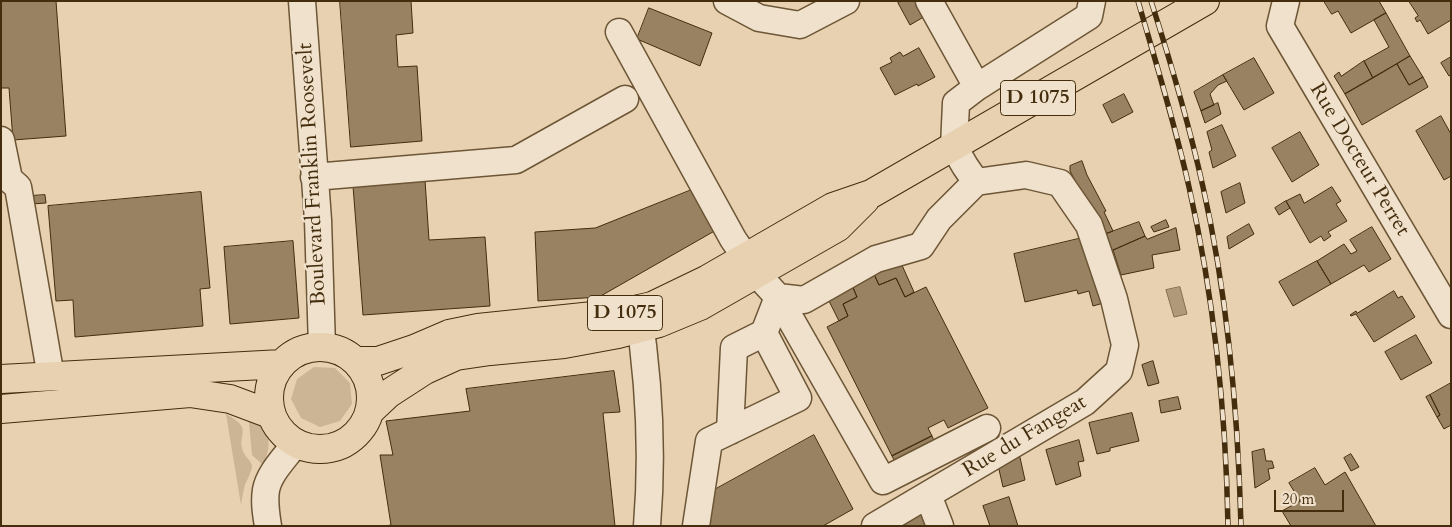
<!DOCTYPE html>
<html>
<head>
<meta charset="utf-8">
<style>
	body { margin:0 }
	#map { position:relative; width:1452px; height:527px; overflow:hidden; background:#e8d1b0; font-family:Cardo,serif }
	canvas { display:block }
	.frame { position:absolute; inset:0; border:2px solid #432d0d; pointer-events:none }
	.scale { position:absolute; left:1274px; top:490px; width:70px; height:22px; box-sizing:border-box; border:2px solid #432d0d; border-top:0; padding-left:6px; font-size:15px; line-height:18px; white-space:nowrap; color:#432d0d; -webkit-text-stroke:4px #f0e1cc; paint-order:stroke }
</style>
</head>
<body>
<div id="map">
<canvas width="1452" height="527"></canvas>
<div class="frame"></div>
<div class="scale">20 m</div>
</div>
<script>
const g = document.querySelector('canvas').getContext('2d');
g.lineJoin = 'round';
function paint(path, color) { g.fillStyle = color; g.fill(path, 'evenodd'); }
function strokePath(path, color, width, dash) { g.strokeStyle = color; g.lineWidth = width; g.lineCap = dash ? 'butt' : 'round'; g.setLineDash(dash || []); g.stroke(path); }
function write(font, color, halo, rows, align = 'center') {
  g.font = font + ' Cardo,serif'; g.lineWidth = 4.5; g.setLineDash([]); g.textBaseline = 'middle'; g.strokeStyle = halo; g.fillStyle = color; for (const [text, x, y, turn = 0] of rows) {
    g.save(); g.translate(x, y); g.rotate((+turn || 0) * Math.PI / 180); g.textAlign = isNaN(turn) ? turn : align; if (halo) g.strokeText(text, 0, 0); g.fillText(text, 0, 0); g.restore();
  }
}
paint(new Path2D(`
	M314 367 335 368 350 383 352 404 340 421 320 427 301 418 291 399 297 379Z
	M238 409C264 425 277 434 263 465L252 455 249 423Z
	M226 414C256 430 235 434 244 453 246 458 252 461 252 467 251 473 247 480 245 485 243 492 242 499 241 505Z`), '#ccb594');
const water = new Path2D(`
	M1180 287 1187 314 1174 317 1166 290Z`);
paint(water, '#b09979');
strokePath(water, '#846e4e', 1);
const building = new Path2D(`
	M1 1H56L66 136 13 140 9 88H1Z
	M340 1H411L413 33 396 35 398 67 417 66 422 141 351 147Z
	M902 1H919L927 15 910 25 898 3Z
	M1324 1H1379L1386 13 1351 33 1338 11 1332 14Z
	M1409 1H1451V20L1428 34 1420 20 1417 22 1415 18 1418 16Z
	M649 8 712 33 700 66 637 39Z
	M1386 13 1410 56 1373 78 1364 61 1389 47 1374 20Z
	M919 48 935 77 918 86 917 84 895 95 880 68 892 62 890 58 900 52 903 56Z
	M1410 56 1423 77 1409 85 1397 64Z
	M1451 57V75L1449 76 1441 63Z
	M1254 58 1274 93 1244 110 1223 75Z
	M1364 61 1373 78 1345 94 1334 76 1339 72 1341 76Z
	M1397 64 1409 85 1423 77 1428 87 1362 125 1345 94Z
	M1223 75 1227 81 1218 85 1210 94 1214 105 1201 111 1194 92Z
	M1124 94 1133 112 1112 123 1103 105Z
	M1218 103 1221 114 1205 123 1201 111Z
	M1441 116 1451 134V176L1444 180 1416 131Z
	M1222 125 1236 156 1213 168 1209 152 1212 150 1207 132Z
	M1300 132 1319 165 1292 182 1272 148Z
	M1082 161 1087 175 1106 211 1104 212 1113 231 1103 235 1070 171V166Z
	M425 180 429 240 485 237 490 306 363 315 353 186Z
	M1240 183 1245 203 1226 213 1221 192Z
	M1332 187 1341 201 1336 204 1347 221 1328 232 1331 236 1324 241 1321 236 1310 243 1286 201 1300 194 1304 203Z
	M694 189 718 229 599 297 538 301 535 232 595 228Z
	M201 192 210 288 200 289 203 326 75 337 73 300 56 301 48 206Z
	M45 195 46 203 31 204 30 196Z
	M1286 201 1290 208 1279 215 1275 208Z
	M1166 220 1169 227 1154 232 1151 227Z
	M1139 222 1145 236 1111 251 1103 235Z
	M1249 224 1254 234 1229 249 1227 237Z
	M1372 227 1391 259 1369 272 1364 265 1331 284 1317 261 1344 244 1351 254 1357 251 1350 240Z
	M1176 228 1180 250 1152 255 1154 268 1121 275 1113 250 1145 236 1147 239Z
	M1091 236 1107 302 1093 306 1089 291 1078 294 1077 290 1025 302 1014 254Z
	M293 241 299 318 230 324 224 247Z
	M1317 261 1331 284 1293 306 1279 282Z
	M901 263 914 292 905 297 896 278 879 285 873 272Z
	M873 272 879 285 896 278 905 297 926 287 988 408 948 428 944 420 928 428 932 436 892 456 827 327 848 316 843 304 857 297 851 283Z
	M851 283 857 297 843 304 848 316 839 321 828 299Z
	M1394 291 1398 298 1402 296 1415 317 1374 342 1356 314 1351 316 1350 315 1356 311 1357 313Z
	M1416 335 1432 363 1401 380 1385 352Z
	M1153 361 1159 383 1148 386 1142 365Z
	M614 371 620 412 603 413 615 526H385L391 525 380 455H393L386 421 470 411 466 389Z
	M1451 383V425L1444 429 1437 417 1440 415 1430 395Z
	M1430 395 1440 415 1437 417 1426 397Z
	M1178 397 1181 409 1161 413 1159 401Z
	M1132 413 1139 441 1110 448V451L1097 454 1089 423Z
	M814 435 853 509 823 526H708L714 490Z
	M932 436 936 445 896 464 892 456Z
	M1079 440 1084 461 1078 462 1081 476 1056 485 1046 450Z
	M1264 449 1266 461H1272L1274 468 1268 469 1270 479 1255 488 1252 452Z
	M1019 453 1025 480 1003 487 998 465Z
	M1351 454 1359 467 1351 471 1344 458Z
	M1315 468 1325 485 1345 472 1376 526H1291L1282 511 1300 501 1289 483Z
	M1009 497 1018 526H990L983 506Z
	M923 507 930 526H892Z`);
paint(building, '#998262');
strokePath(building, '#432d0d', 1);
const minor = new Path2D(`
	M302 1 318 220 322 347
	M727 1 759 18 800 25 846 1
	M929 1 977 87
	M1286 1 1280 26 1451 315
	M619 32 733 239 756 273 778 297 883 481 987 428
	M1 140 9 179 18 187 51 377
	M314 177 516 160 625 99
	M778 297 804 300 876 259 921 246 939 219 976 182
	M638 309C649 380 653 454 647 526
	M730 431 734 348 764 333
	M928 495 940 526
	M268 526C266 514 264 502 266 490 269 473 285 458 295 444
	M696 526 709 441 798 398 764 333 778 297
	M875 526 1085 402 1119 371 1125 345 1114 299 1089 225 1060 183 1026 175 976 182 965 166 954 147 956 103 977 87 1089 16 1092 1`);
const major = new Path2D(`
	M269 398a51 51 0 1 1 102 0a51 51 0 1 1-102 0Z
	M356 361H378L414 349 449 334 478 328 622 313 652 306 708 279 833 207 871 194 1205 1
	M1 379 282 364
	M1 409 190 393 230 399 270 414
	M371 410 388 394 425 370 456 356 490 351 564 344 618 334 659 323 700 306 838 227 865 200`);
strokePath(minor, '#6c5636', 29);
strokePath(major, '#432d0d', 30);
strokePath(minor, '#f0e1cc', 26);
strokePath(major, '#e8d1b0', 28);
const rail = new Path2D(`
	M1138 1C1156 63 1175 124 1189 187 1214 298 1226 412 1228 526
	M1151 1C1171 63 1189 124 1203 187 1228 298 1238 412 1241 526`);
strokePath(rail, '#432d0d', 5.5);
strokePath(rail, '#f0e1cc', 4, [11]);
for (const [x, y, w] of [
	[1038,98,75],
	[625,313,75]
]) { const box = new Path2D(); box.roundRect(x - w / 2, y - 17.5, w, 35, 4); g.fillStyle = '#f0e1cc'; g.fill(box); strokePath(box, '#432d0d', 1); }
write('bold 20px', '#432d0d', null, [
	["D 1075",1038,98],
	["D 1075",625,313]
]);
write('21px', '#432d0d', '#f0e1cc', [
	["Rue Docteur Perret",1359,160,59],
	["Boulevard Franklin Roosevelt",313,174,-93],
	["Rue du Fangeat",1025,437,-31]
]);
</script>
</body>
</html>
